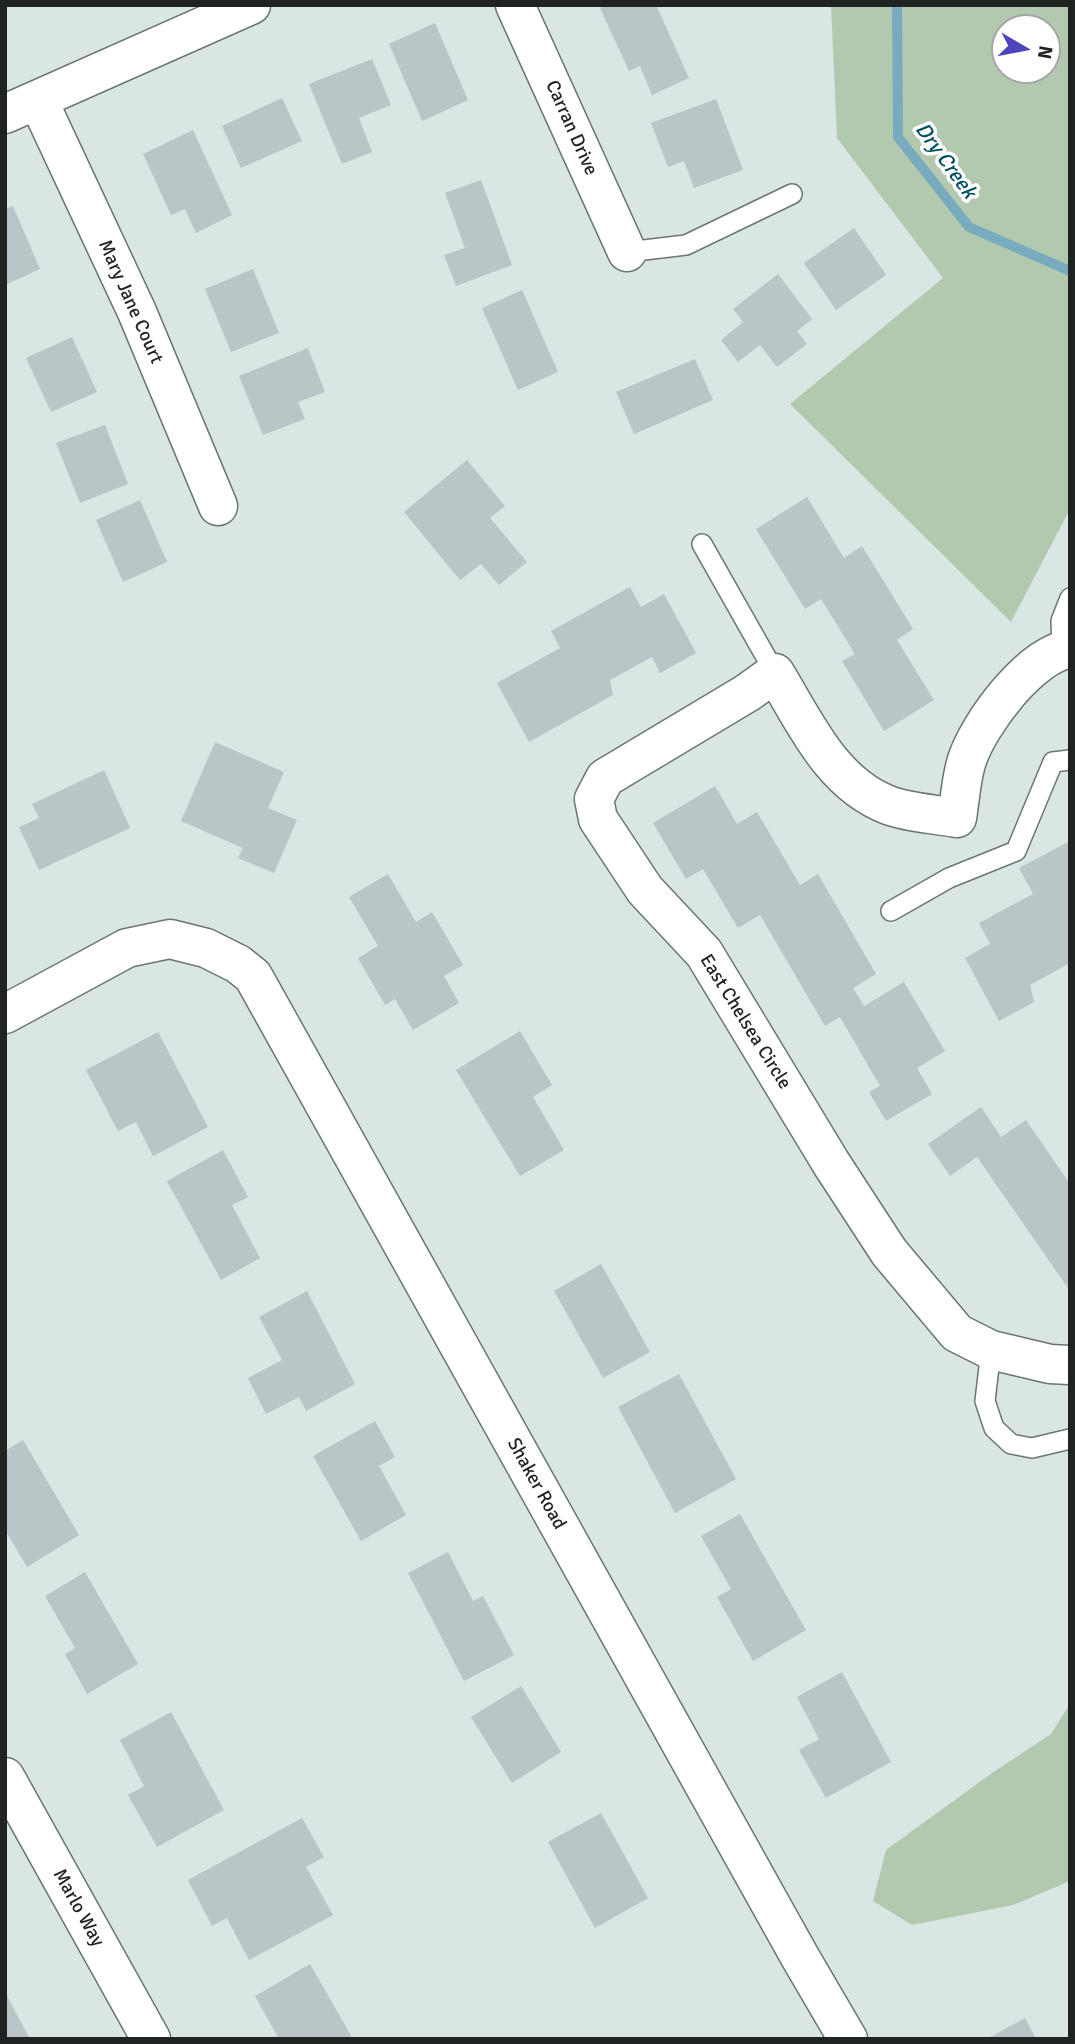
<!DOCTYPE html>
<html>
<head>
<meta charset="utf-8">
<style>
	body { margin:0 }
	#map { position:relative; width:1075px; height:2044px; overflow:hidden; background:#dae6e3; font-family:Signika,sans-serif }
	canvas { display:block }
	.frame { position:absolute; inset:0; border:7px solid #1f2322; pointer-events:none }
	.north { position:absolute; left:991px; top:14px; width:70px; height:70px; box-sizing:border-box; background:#fff; border:2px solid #a5a7a7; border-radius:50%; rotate:100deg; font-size:19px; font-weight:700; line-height:28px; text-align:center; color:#1f2322 }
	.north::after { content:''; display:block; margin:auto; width:24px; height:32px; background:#4e44bb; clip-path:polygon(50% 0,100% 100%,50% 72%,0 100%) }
</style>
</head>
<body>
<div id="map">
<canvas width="1075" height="2044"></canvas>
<div class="frame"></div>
<div class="north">N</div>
</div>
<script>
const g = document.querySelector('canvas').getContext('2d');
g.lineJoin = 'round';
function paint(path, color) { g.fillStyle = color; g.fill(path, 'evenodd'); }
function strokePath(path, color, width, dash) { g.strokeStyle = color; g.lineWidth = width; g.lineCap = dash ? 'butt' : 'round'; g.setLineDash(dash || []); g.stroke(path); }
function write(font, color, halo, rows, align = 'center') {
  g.font = font + ' Signika,sans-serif'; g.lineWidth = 7; g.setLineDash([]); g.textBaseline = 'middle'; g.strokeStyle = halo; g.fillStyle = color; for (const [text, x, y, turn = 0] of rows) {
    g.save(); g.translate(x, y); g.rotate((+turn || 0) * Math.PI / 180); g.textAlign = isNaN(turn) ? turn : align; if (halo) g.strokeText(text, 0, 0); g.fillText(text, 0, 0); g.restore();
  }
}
paint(new Path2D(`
	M831 5H1070V509L1011 622 790 404 943 278 837 138ZM1005 28H1047V70H1005Z
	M1070 1704V1881L1013 1905 912 1925 873 1901 886 1850 992 1773 1051 1734Z`), '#b2c9b0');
strokePath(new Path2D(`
	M897 5 898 137 969 227 1070 271`), '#77abbd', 10);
paint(new Path2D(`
	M606 5H656L689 78 652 95 640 66 629 71 600 8Z
	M435 23 468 100 422 121 389 44Z
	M372 59 391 105 359 118 372 152 342 164 309 84Z
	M282 98 302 141 241 168 222 126Z
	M716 99 743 170 694 188 684 161 668 167 651 123Z
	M193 130 232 215 196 233 185 209 171 215 143 154Z
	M481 180 512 265 456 286 444 255 465 248 445 193Z
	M13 206 40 269 5 285V209Z
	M854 228 886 275 836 310 804 263Z
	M253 269 279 333 231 352 205 289Z
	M778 274 812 319 797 331 807 344 777 367 760 345 738 362 721 340 743 322 733 309Z
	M522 290 558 372 518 390 482 308Z
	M72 337 97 392 51 412 26 358Z
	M308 348 325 392 298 402 305 419 263 435 239 376Z
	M695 359 713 400 634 434 616 392Z
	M105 425 128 484 80 503 56 443Z
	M467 460 505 506 490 518 527 562 499 585 481 564 460 580 404 512Z
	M807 497 844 558 862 546 913 629 897 640 934 700 884 731 842 661 855 654 821 599 805 609 756 529Z
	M140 500 167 562 123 582 96 520Z
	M630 587 641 607 664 594 696 653 660 673 652 657 610 680 613 695 529 742 497 683 560 648 551 631Z
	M215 742 284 772 268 808 297 820 274 873 238 858 243 848 181 821Z
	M104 770 130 828 39 870 19 827 39 818 32 804Z
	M715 786 737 824 757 812 800 885 818 874 876 974 853 988 864 1006 904 982 945 1051 917 1068 932 1094 886 1121 869 1092 880 1086 840 1017 825 1026 760 915 738 928 703 869 686 879 653 823Z
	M1070 841V963L1030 985 1034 1002 999 1021 965 958 990 944 979 923 1033 894 1019 868Z
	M388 874 416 922 432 912 463 965 444 976 459 1003 413 1030 395 999 385 1005 358 958 378 946 349 897Z
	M520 1031 552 1085 533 1097 564 1150 520 1176 456 1070Z
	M158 1032 208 1127 153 1156 136 1122 118 1131 86 1070Z
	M981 1107 1001 1137 1026 1120 1070 1184V1291L977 1157 950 1176 928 1144Z
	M223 1150 248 1197 232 1205 260 1258 221 1280 167 1181Z
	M601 1264 650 1352 603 1378 554 1291Z
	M307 1291 355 1384 306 1411 299 1397 266 1414 248 1378 282 1360 259 1317Z
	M679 1374 736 1479 675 1513 618 1407Z
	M375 1421 395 1457 379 1466 406 1515 361 1541 313 1456Z
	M23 1440 79 1535 27 1567 5 1530V1451Z
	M740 1514 806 1630 753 1661 717 1597 731 1589 701 1536Z
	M448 1552 473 1601 483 1596 514 1655 464 1681 408 1573Z
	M85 1572 138 1664 87 1694 65 1654 75 1648 45 1596Z
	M842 1672 891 1762 826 1798 799 1750 819 1739 797 1697Z
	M521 1686 561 1752 512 1783 471 1717Z
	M171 1712 224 1810 157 1847 128 1795 144 1786 120 1740Z
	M601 1813 648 1898 595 1928 548 1842Z
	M302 1818 324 1857 306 1867 333 1915 249 1960 227 1918 212 1926 188 1880Z
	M310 1964 353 2039H279L255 1996Z
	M5 1992 30 2039H5Z
	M1025 2018 1036 2039H987Z`), '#b9c5c6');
const lane = new Path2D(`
	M627 252 686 245 792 194
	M702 544 775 673
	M1062 650 1061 621 1070 598
	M891 911 949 878 1016 851 1053 762 1070 760
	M991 1350 985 1401 994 1428 1011 1444 1032 1448 1070 1439`);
const street = new Path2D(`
	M515 5 627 252
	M38 100 137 312 218 506
	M5 114 251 5
	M1070 649C1030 654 979 724 967 760 961 778 960 800 957 818 935 814 909 813 888 805 831 783 805 722 775 673L747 693 605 778 594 799 598 819 645 890 704 953 831 1163 889 1252 957 1333 991 1350 1050 1364 1070 1365
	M5 1014 127 948 170 939 206 948 238 964 253 976 800 1957 848 2039
	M5 1777 151 2039`);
strokePath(lane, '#6b7674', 22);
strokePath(street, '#6b7674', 41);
strokePath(lane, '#fff', 19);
strokePath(street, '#fff', 38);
write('19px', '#1f2322', '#fff', [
	["Carran Drive",571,128,66],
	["Mary Jane Court",130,302,66],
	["East Chelsea Circle",745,1022,58],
	["Shaker Road",536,1484,61],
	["Marlo Way",78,1908,61]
]);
write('italic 21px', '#004f62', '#fff', [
	["Dry Creek",945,161,54]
]);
</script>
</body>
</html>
